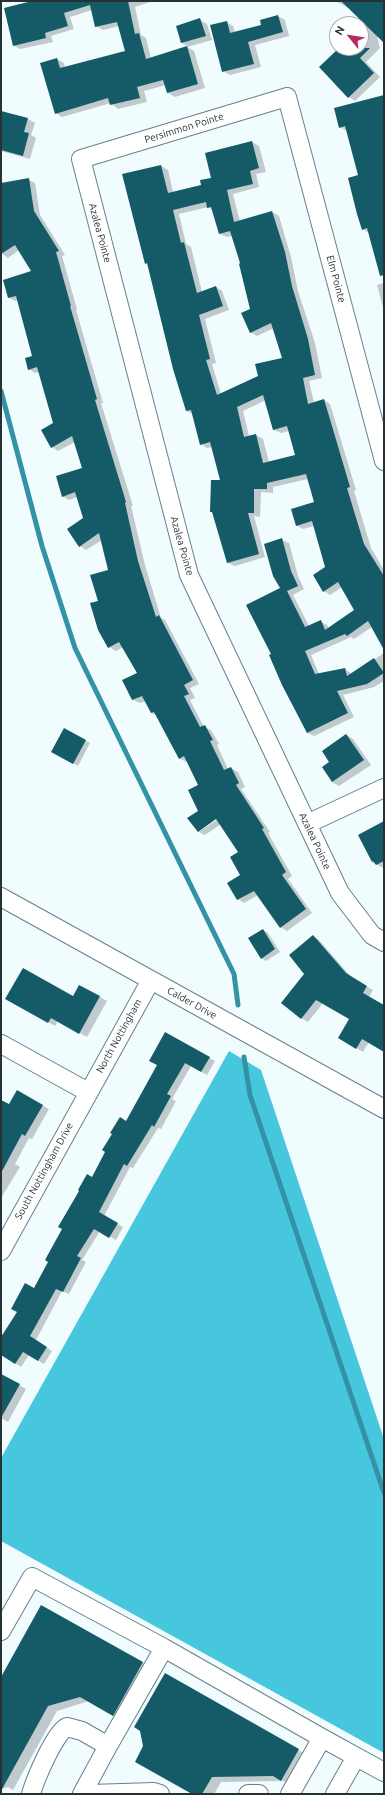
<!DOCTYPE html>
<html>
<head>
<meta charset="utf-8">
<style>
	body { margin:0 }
	#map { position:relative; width:385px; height:1795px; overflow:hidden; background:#f0fcfe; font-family:Ubuntu,sans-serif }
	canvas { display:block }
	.frame { position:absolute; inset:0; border:2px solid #253133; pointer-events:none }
	.north { position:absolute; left:329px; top:16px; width:40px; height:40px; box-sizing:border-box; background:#fff; border:1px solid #a8adad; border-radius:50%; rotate:300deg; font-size:11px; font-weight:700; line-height:16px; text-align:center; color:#253133 }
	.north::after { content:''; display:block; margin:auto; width:14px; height:18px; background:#b72b63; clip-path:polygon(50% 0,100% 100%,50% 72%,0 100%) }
</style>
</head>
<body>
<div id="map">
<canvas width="385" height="1795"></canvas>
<div class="frame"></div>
<div class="north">N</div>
</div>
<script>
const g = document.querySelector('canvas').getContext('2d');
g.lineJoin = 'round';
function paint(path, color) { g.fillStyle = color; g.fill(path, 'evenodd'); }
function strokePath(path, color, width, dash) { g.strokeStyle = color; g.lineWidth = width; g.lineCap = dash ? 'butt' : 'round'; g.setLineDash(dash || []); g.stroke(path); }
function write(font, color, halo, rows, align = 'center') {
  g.font = font + ' Ubuntu,sans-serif'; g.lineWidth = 4; g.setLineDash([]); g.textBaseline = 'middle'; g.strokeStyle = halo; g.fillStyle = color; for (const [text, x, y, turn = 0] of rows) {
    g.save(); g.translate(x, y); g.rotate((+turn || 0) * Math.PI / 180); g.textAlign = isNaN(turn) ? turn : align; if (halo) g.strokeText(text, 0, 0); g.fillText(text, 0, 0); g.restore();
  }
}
paint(new Path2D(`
	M229 1051 261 1070 384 1439V1753L1 1541V1458Z`), '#46c7de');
paint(new Path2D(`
	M37 1H153L135 7 141 35 146 38 151 58 189 47 182 43 177 26 200 20 207 24 212 40 187 47 194 51 205 88 175 97 168 93 166 85 144 91 147 102 118 109 111 103 62 117 56 113 57 59 64 63 65 68 126 52 119 26 103 30 96 26 92 10 70 17 74 29 51 36 53 42 20 49 13 45Z
	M336 1H384V21L374 24 380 48 366 62 380 77 355 101 349 97 321 67 341 48H361V24H353L361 15Z
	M278 16 285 20 289 36 255 45 261 67 230 75 223 71 226 22 233 26 235 32 262 25Z
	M384 96V280L369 233 362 229 359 176 347 131 340 127Z
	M1 112 28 119 35 123 31 135 36 138 30 159 1 151Z
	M252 142 259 146 266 172 256 174 259 187 233 194 240 222 272 212 279 216 291 257 298 291 315 343 322 378 309 381 314 403 324 400 330 404 356 490 354 491 371 548 384 570V648L372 627 354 639 351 637 311 655 319 674 345 669 352 674 384 653V681L374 687 343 695 354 717 314 736 308 733 272 655 281 589 282 540 289 543 298 576 304 589 293 595 309 626 321 622 327 625 329 629 356 610 342 587 330 595 324 591 327 568 314 526 303 529 296 525 315 503 308 479 273 487V493L261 492 260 517 254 516 265 557 235 566 228 563 213 513 211 512 221 481 212 447 207 448 201 444 193 414 187 411 149 265 146 263 161 166 168 170 173 192 203 185 212 178 206 154ZM208 207 213 210 220 234 227 237 233 236 241 264 251 310 250 332 257 336 274 328 283 358 259 377 221 394 212 364 216 363 205 319 229 310 222 291 216 287 202 292 191 247 186 244 179 214ZM266 400 274 430 281 433 289 431 297 456 269 462 263 439 256 435 249 436 243 411Z
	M29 180 35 183 40 215 65 255 62 256 77 309 76 310 103 403H101L133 506H131L145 565 161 618 165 620 199 684 190 688 195 698 190 700 204 727 211 730 219 744 217 745 228 769 231 768 238 772 245 787 241 789 270 832 268 833 292 876 288 879 312 913 287 931 281 927 258 895 244 903 238 899 242 876 240 853 221 824 205 835 199 832 221 817 220 815 198 832 200 785 188 761 186 762 179 758 157 716 152 713 146 701 140 703 133 700 124 681 138 673 123 647 116 651 109 647 99 630V602L109 570 102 540 86 550 80 546 84 519 78 497 69 500 62 496 84 469 75 442 58 451 52 447 54 424 40 372 35 373 29 369 34 357 18 300 15 301 8 297 33 272 19 250 8 258 1 253V184Z
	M384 283V311L377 285Z
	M64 729 90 743 78 766 52 751Z
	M347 735 353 739 371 765 339 786 332 782 330 762Z
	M384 822V868H383L372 862 359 835Z
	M263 930 268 933 280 952 266 961 261 958Z
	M313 936 319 940 352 978 373 990 369 997 384 1015V1051L369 1042 363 1052 339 1038 350 1019 323 1003 308 1022 301 1018 306 974Z
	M80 986 107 1001 87 1037 58 1021 55 1026 7 999 73 998Z
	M165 1034 215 1061 207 1075 191 1066 172 1099 176 1101 161 1129 158 1128 133 1168 130 1167 104 1216 123 1227 116 1240 100 1231 82 1260 86 1262 69 1294 62 1291 36 1340 52 1351 44 1364 29 1355 21 1367 1 1354V1339L34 1289 93 1178 127 1122 159 1065Z
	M17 1092 49 1109 32 1139 29 1138 15 1164 20 1167 1 1198V1101L10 1105Z
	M4 1376 26 1389 8 1422 1 1418V1381Z
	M41 1606 152 1668 119 1719 89 1701 57 1711 13 1790 8 1787 1 1789V1679Z
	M165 1675 307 1755 290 1785 283 1781 221 1782 214 1794H194L145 1746Z`), '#0003');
strokePath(new Path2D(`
	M1 391 42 546 75 648 234 974 238 1005
	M244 1057 250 1095 384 1493`), '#3393a4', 5);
paint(new Path2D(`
	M32 1H128L135 34 139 33 146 59 187 46 198 84 167 93 163 80 137 87 140 98 110 105 108 98 55 114 40 63 57 58 60 68 125 51 117 22 95 27 90 5 64 13 68 26 45 33 46 38 13 46 4 8Z
	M341 1H384V43Z
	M278 15 283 32 248 42 254 64 222 72 210 25 227 21 230 33 261 25 260 20Z
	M200 18 206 36 181 43 176 26Z
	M339 48H370L360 58 374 73 348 98 319 67Z
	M384 95V275L380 276 367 228 362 230 357 214 348 178 358 175 345 126 339 128 334 108Z
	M1 111 28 118 24 132 29 133 23 156 1 150Z
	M252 141 259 168 250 171 253 184 227 190 234 222 272 211 285 252 292 286 308 339 315 375 303 378 308 404 324 399 350 487 347 488 364 544 384 576V650L368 621 347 636 345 634 305 651 315 674 345 668 347 676 374 658 384 673 367 684 337 691 348 713 307 733 282 685 269 655 271 654 246 605 280 588 273 576 264 544 282 538 291 571 298 586 287 591 305 627 321 620 325 630 354 610 338 582 323 592 313 575 325 567 312 521 296 526 291 509 314 502 306 474 267 483V489H254V513H248L259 554 227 563 212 512H210L211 480H220L210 442 200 445 191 410 186 411 173 369 147 263 145 264 122 174 161 165 168 193 201 185 200 180 211 178 205 153ZM206 202 207 208 211 207 219 234 230 231 240 263 239 264 250 309 241 313 250 333 271 323 282 358 255 364 258 376 217 395 206 360 210 359 199 315 223 306 216 286 197 293 184 242 181 243 173 210ZM263 395 273 430 287 426 295 455 263 463 256 434 244 437 237 407Z
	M29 178 34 211 59 251 56 252 71 306H70L97 399 95 400 126 502 125 503 138 561 156 617 159 615 193 680 184 685 189 694 184 696 200 727 205 725 213 740 210 741 224 770 231 767 239 783 236 785 264 828 262 829 286 872 282 875 306 909 280 928 254 891 237 900 227 883 240 875 230 857 238 852 216 819 198 832 187 818 198 811 188 790 198 785 184 756 179 759 154 712 151 713 142 696 132 700 122 680 137 673 119 642 108 648 98 630 90 603 98 601 90 575 108 570 99 533 79 547 67 529 83 518 75 492 62 497 56 476 82 468 72 436 51 448 41 430 53 423 37 367 28 370 25 358 32 356 16 296 8 298 3 280 31 271 15 245 1 254V183Z
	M64 728 86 740 73 764 51 752Z
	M346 734 364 760 332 782 322 767 329 762 322 751Z
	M384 821V861L376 865 373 861 372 862 358 835Z
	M263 929 275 949 261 959 248 938Z
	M313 935 346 973 367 986 363 993 384 1005V1052L362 1039 356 1049 338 1038 349 1019 316 1000 301 1019 281 1003 304 974 289 955Z
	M23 968 73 996 79 985 100 996 79 1034 51 1018 48 1023 5 999Z
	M165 1032 210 1057 201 1072 185 1063 167 1094 171 1096 154 1127 152 1125 127 1166 124 1164 99 1212 118 1223 109 1238 94 1229 77 1256 81 1258 63 1292 56 1289 30 1336 47 1347 38 1361 23 1352 15 1364 1 1355V1337L17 1312 11 1309 25 1283 34 1288 48 1262 45 1260 62 1229 58 1227 79 1191 78 1190 87 1174 92 1177 105 1152 102 1150 112 1134 110 1133 120 1117 126 1121 157 1065 149 1061Z
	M17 1090 43 1105 25 1136 22 1134 1 1173V1100L9 1104Z
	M1 1374 20 1384 1 1418Z
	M41 1605 143 1662 113 1716 80 1697 48 1706 1 1791V1677Z
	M165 1673 299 1749 281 1781 273 1776 212 1777 202 1794H192L135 1762 143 1746 140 1731 134 1727Z`), '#155b67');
const minor = new Path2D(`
	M384 461 287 97 81 159 189 575 340 893 372 935 384 942
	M307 824 384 788
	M1 897 384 1109
	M1 1044 88 1092
	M1 1251 151 980
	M1 1631 32 1577 164 1648 322 1738 384 1772
	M108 1746 164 1648
	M31 1794C35 1780 55 1732 67 1727L82 1731 108 1746 82 1794
	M90 1794 154 1792 160 1794
	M248 1794H259
	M290 1794 322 1738
	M335 1794 356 1757`);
strokePath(minor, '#668187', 20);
strokePath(minor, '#fff', 18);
write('10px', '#253133', '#fff', [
	["Persimmon Pointe",184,128,-17],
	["Azalea Pointe",100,233,75],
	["Elm Pointe",336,279,75],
	["Azalea Pointe",182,546,74],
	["Azalea Pointe",315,841,65],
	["Calder Drive",192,1003,29],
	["North Nottingham",119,1036,-61],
	["South Nottingham Drive",44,1171,-61]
]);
</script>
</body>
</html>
